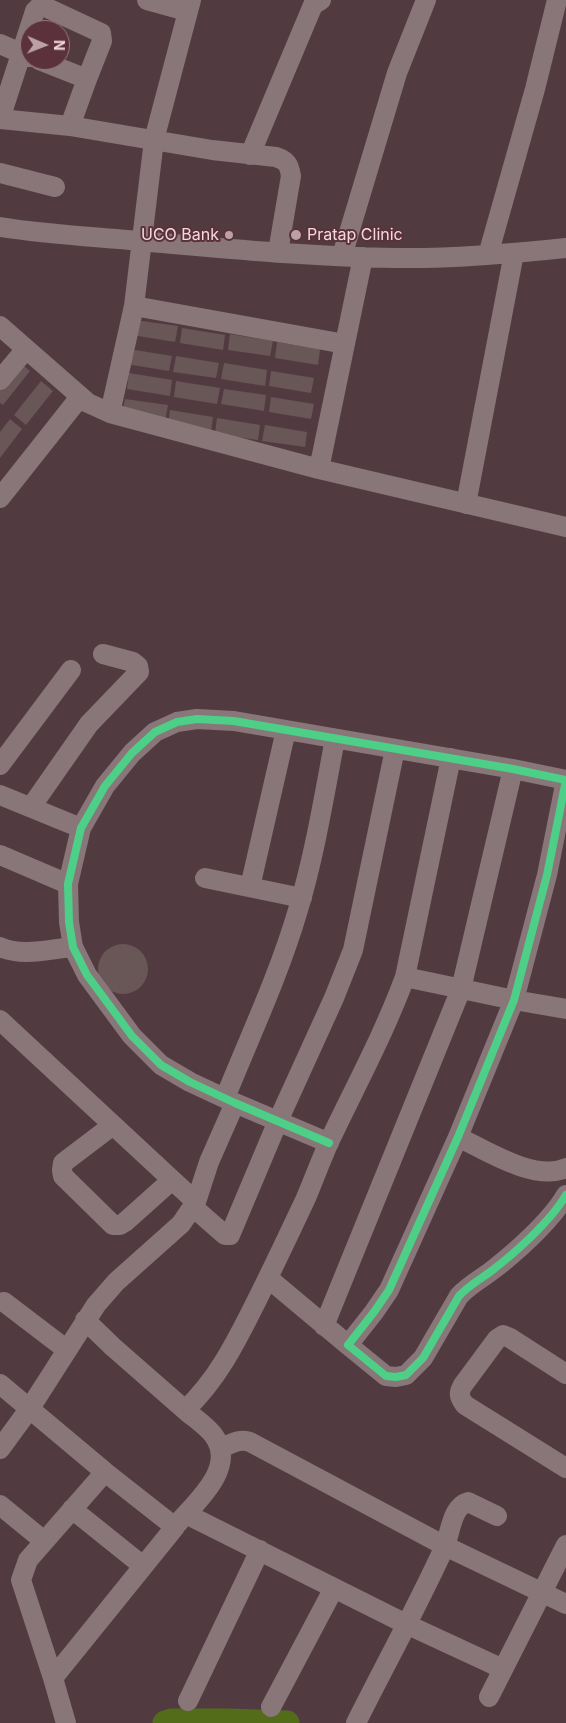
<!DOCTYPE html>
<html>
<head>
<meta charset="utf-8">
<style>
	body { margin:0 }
	#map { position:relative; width:566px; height:1723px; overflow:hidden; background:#523b40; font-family:Inter,sans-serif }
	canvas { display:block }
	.north { position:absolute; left:20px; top:20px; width:50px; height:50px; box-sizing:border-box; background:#5b323b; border:1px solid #98747c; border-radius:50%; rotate:91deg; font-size:14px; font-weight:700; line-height:20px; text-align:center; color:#f3d8dd }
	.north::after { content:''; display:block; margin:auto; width:18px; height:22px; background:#bba1a6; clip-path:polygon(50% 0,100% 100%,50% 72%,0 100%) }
</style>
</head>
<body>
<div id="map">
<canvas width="566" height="1723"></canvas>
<div class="north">N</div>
</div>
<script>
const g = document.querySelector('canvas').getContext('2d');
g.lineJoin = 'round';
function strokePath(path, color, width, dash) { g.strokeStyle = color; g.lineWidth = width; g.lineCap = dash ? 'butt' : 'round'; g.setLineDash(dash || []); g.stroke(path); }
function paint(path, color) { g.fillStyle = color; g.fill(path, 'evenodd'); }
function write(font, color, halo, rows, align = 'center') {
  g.font = font + ' Inter,sans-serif'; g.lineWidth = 4; g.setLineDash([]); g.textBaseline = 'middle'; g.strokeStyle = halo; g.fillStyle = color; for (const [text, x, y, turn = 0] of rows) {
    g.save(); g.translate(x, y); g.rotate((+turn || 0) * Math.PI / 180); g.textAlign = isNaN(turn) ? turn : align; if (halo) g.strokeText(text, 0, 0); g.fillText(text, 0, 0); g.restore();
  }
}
strokePath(new Path2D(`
	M165 1723 171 1721H227L287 1723`), '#536c19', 25);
paint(new Path2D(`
	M135 320 178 326 175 342 132 335Z
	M182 328 225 335 223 350 180 343Z
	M230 334 273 341 270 356 228 350Z
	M277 342 320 349 318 365 275 358Z
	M129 349 172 356 169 371 126 364Z
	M176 356 219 363 216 378 173 372Z
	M18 361 30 371 3 405 0 403V384Z
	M224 363 267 370 265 386 221 379Z
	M271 371 314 378 311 393 269 386Z
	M129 373 172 380 170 396 127 389Z
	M41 381 53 391 26 425 14 415Z
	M176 381 220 388 217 404 174 397Z
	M224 389 266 395 264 411 221 404Z
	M271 397 314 404 311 419 269 412Z
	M125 399 168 405 165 421 122 414Z
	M170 410 213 417 211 432 168 425Z
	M217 418 260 425 258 440 215 434Z
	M10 419 22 429 0 458V432Z
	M265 425 307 432 305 447 262 441Z
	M98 969a25 25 0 1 1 50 0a25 25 0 1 1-50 0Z`), '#695657');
strokePath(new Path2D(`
	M147 0 187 11
	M191 0 154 140 134 306 110 413 319 469 566 527
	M0 44 30 57
	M39 60 87 79 70 126
	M0 119 70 126 212 150 276 157C287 161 289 164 291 176L278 252
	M0 119 35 11 40 6H43L101 33 102 41 87 79
	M250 155 313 5 321 0
	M0 173 55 187
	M0 227C50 235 101 237 151 242 232 249 314 257 396 258 453 259 510 254 566 248
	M488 255 535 89 557 0
	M342 256 397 73 426 0
	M134 306 345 344
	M0 326 88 403 110 413
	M0 380 26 349
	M319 469 363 257
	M0 498 80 397
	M466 504 514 253
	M0 765 71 670
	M566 780 547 875 514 1000 458 1137 389 1290 374 1312 348 1345 386 1376 396 1377 406 1375 423 1358 459 1296C468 1286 479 1280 490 1272 514 1254 551 1221 566 1195
	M0 795 81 828
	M31 807 89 724 139 672 138 666 133 662 103 654
	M0 855 68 884
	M205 878 302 898
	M250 887 286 730
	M0 947C22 957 50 949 73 947
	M405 977 514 1000 566 1009
	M0 1020 196 1202
	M225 1098C250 1036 279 975 298 910 315 854 324 796 335 739
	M113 1125 63 1163 62 1170 63 1176 113 1225H120L125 1222 172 1180
	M458 1137C487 1151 535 1182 566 1168
	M329 1143 235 1103 190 1082 161 1065 132 1036 87 975 73 947 69 922 68 884 81 828 105 786 132 753 155 732 177 722 197 719 234 721 513 769 566 780
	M193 1207 225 1235H230L278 1121 334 998 353 950 395 749
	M268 1278 348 1345
	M4 1302 67 1350
	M85 1320 113 1347 185 1410C218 1379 237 1340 257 1300 274 1266 290 1232 306 1198 314 1179 321 1160 329 1142 355 1087 384 1034 405 977L451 758
	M324 1326 461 989 513 769
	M566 1374 510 1338 503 1335 497 1339 463 1385C458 1393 459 1397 465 1405L566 1468
	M0 1384 105 1472 175 1527 53 1678 66 1723
	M221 1448C231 1444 240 1438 250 1442L445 1546 566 1604
	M0 1449 30 1408 96 1305 116 1282 181 1224 196 1202 209 1162 235 1103
	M0 1505 44 1541
	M72 1509 143 1566
	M186 1514 406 1624 503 1669
	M178 1523C197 1501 237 1467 214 1436 207 1426 194 1418 185 1410
	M53 1678 21 1580 28 1560 105 1472
	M489 1697 566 1545
	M188 1701 260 1550
	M271 1707 334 1588
	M356 1723C385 1665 417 1607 444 1548 451 1533 451 1507 468 1502L497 1516`), '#887679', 20);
strokePath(new Path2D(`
	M566 780 547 875 514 1000 458 1137 389 1290 374 1312 348 1345 386 1376 396 1377 406 1375 423 1358 459 1296C468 1286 479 1280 490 1272 514 1254 551 1221 566 1195
	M329 1143 235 1103 190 1082 161 1065 132 1036 87 975 73 947 69 922 68 884 81 828 105 786 132 753 155 732 177 722 197 719 234 721 513 769 566 780`), '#4dcf88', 8);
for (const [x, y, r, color] of [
	[229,235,5,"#bba1a6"],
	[296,235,6,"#bba1a6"]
]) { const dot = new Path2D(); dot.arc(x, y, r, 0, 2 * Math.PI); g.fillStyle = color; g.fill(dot); strokePath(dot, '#5b323b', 2); }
write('16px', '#f3d8dd', '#5b323b', [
	["UCO Bank",219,235],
	["Pratap Clinic",307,235,"left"]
], 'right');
</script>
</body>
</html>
